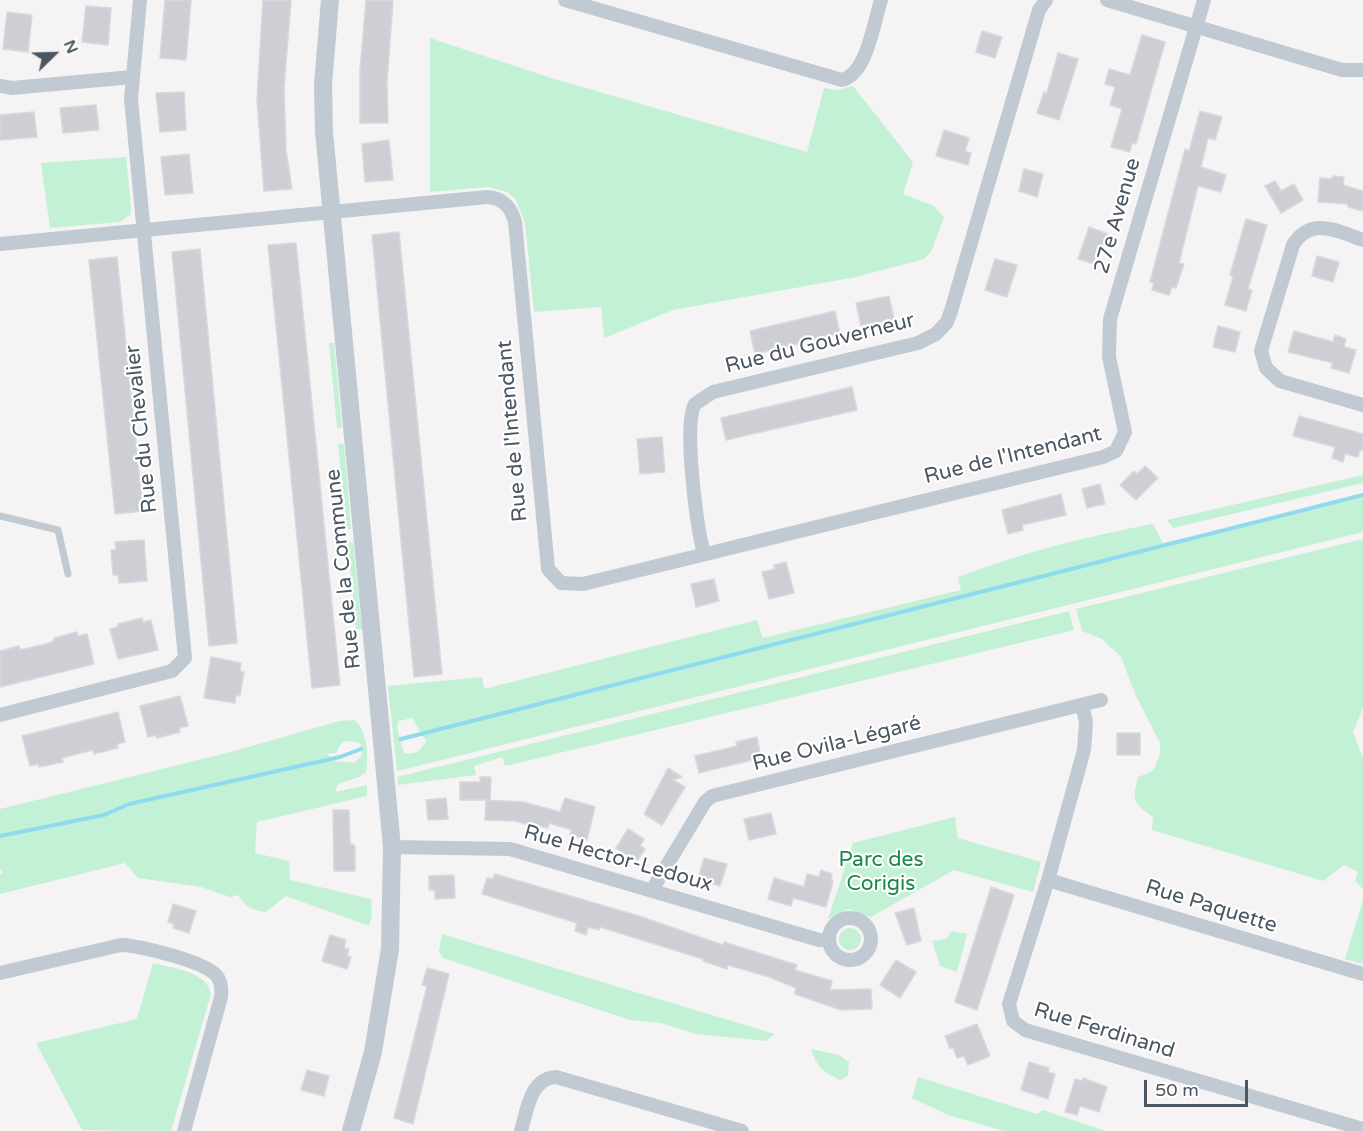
<!DOCTYPE html>
<html>
<head>
<meta charset="utf-8">
<style>
	body { margin:0 }
	#map { position:relative; width:1363px; height:1131px; overflow:hidden; background:#f5f3f3; font-family:"Varela Round",sans-serif }
	canvas { display:block }
	.north { position:absolute; left:24px; top:24px; width:60px; height:60px; -webkit-text-stroke:4px #fff; paint-order:stroke; rotate:67deg; font-size:16px; font-weight:700; line-height:24px; text-align:center; color:#4a5661 }
	.north::after { content:''; display:block; margin:auto; width:21px; height:27px; background:#4a5661; clip-path:polygon(50% 0,100% 100%,50% 72%,0 100%) }
	.scale { position:absolute; left:1144px; top:1080px; width:104px; height:27px; box-sizing:border-box; border:3px solid #4a5661; border-top:0; padding-left:8px; font-size:18px; line-height:21px; white-space:nowrap; color:#4a5661; -webkit-text-stroke:4px #fff; paint-order:stroke }
</style>
</head>
<body>
<div id="map">
<canvas width="1363" height="1131"></canvas>
<div class="north">N</div>
<div class="scale">50 m</div>
</div>
<script>
const g = document.querySelector('canvas').getContext('2d');
g.lineJoin = 'round';
function paint(path, color) { g.fillStyle = color; g.fill(path, 'evenodd'); }
function strokePath(path, color, width, dash) { g.strokeStyle = color; g.lineWidth = width; g.lineCap = dash ? 'butt' : 'round'; g.setLineDash(dash || []); g.stroke(path); }
function write(font, color, halo, rows, align = 'center') {
  g.font = font + ' "Varela Round",sans-serif'; g.lineWidth = 4.5; g.setLineDash([]); g.textBaseline = 'middle'; g.strokeStyle = halo; g.fillStyle = color; for (const [text, x, y, turn = 0] of rows) {
    g.save(); g.translate(x, y); g.rotate((+turn || 0) * Math.PI / 180); g.textAlign = isNaN(turn) ? turn : align; if (halo) g.strokeText(text, 0, 0); g.fillText(text, 0, 0); g.restore();
  }
}
paint(new Path2D(`
	M430 38 548 77 807 152 824 88 837 90 853 86 913 162 903 194 934 206 944 217 932 250 924 259 856 277 673 310 604 338 601 307 534 312 525 223 516 200 507 192 488 187 430 192Z
	M126 157 131 206V214L120 222 50 228 41 163Z
	M329 343H334L342 428H337Z
	M338 444H344L351 529H347Z
	M1363 475V483L1173 528 1167 520Z
	M1363 497V532L397 771 388 686 482 677 484 689 757 620 763 638 961 590 958 577C1021 553 1088 536 1153 524L1163 543ZM412 718 426 741C421 750 415 756 404 753L397 727 399 721Z
	M1363 539V708L1353 732 1363 758V889L1355 881 1358 872 1344 865 1323 881 1152 830 1153 817C1133 803 1132 801 1138 777L1153 771 1160 754V743L1136 696 1121 657 1102 639 1082 631 1076 609Z
	M353 542 362 629H356L348 543Z
	M1069 611 1074 630 505 766 502 757 474 766 476 775 398 785 397 777Z
	M354 720C367 728 369 757 366 772L359 777 338 784 335 792 367 785V796L257 822 255 853 289 861 290 880 371 899 372 916 369 926 286 896 266 912C253 911 244 906 238 895L230 897 201 887 138 878 125 863 0 894V874L3 873 0 868V809L231 752 339 721ZM352 741 361 744 362 755 354 763 335 761 327 754 336 753 342 742Z
	M955 817 958 838 1041 862 1033 892 954 870 871 917 848 909 828 919 853 843Z
	M1363 900V964L1345 959Z
	M839 939a11 11 0 1 1 22 0a11 11 0 1 1-22 0Z
	M952 931 967 934 957 972 940 966 932 941 946 939Z
	M442 934 775 1034 766 1041 696 1034 661 1023 630 1020 443 958 439 951Z
	M153 963C172 968 207 971 211 994L171 1131 82 1130 36 1043 137 1019Z
	M811 1049 839 1055 849 1062 848 1076 840 1080C824 1073 816 1066 811 1049Z
	M918 1077 1037 1114 1043 1110 1106 1131H1004L948 1115 912 1098Z`), '#c3f1d5');
strokePath(new Path2D(`
	M401 739 1363 495
	M0 836 104 815 129 804 340 757 361 749`), '#90daee', 4);
const building = new Path2D(`
	M165 0H191L186 60 160 58Z
	M263 0H291L284 88 286 150 292 189 264 191 257 100Z
	M366 0H393L387 82 388 123H360V71Z
	M86 6 111 8 108 45 82 42Z
	M7 12 32 15 28 52 3 49Z
	M982 31 1002 37 995 58 976 52Z
	M1142 35 1165 42 1136 144 1132 143 1130 152 1111 147 1122 109 1110 105 1115 87 1105 84 1109 69 1130 75Z
	M1058 53 1078 59 1059 120 1037 113 1044 92 1047 93Z
	M184 92 186 130 160 132 156 93Z
	M96 105 99 130 63 133 60 108Z
	M1200 111 1222 117 1215 140 1208 138 1201 167 1226 175 1221 192 1198 186 1179 263 1184 264 1176 288 1172 287 1169 295 1152 290 1154 283 1150 282 1185 149 1189 151Z
	M34 112 37 137 0 140V115Z
	M944 130 969 138 965 151 971 153 968 165 936 156Z
	M389 140 393 180 365 182 362 144Z
	M189 154 193 193 165 195 161 157Z
	M1024 169 1043 174 1037 197 1019 191Z
	M1332 176 1344 177 1343 185 1363 191V211L1348 207V204L1318 202 1320 178 1332 179Z
	M1275 181 1281 191 1294 184 1303 200 1281 213 1265 186Z
	M1246 219 1267 225 1248 289 1252 290 1246 311 1225 305 1233 277 1230 275Z
	M1089 227 1108 234 1094 264 1078 259Z
	M399 232 442 674 414 677 372 235Z
	M296 243 340 685 312 688 268 245Z
	M200 249 237 643 209 646 172 252Z
	M1317 256 1339 262 1333 282 1312 276Z
	M117 257 143 511 115 514 89 260Z
	M995 259 1017 265 1007 297 985 290Z
	M889 296 894 319 861 326 856 303Z
	M835 311 840 334 755 354 750 331Z
	M1218 326 1240 332 1235 352 1213 347Z
	M1294 331 1333 342 1335 335 1346 339 1344 347 1356 350 1349 373 1331 368 1333 363 1288 352Z
	M852 387 857 410 726 440 721 418Z
	M1299 416 1363 434V451L1360 450 1358 457 1345 454 1343 462 1332 458 1335 447 1293 436Z
	M662 437 665 472 640 474 637 439Z
	M1145 466 1158 478 1136 500 1120 485 1134 471 1137 474Z
	M1100 484 1105 504 1087 508 1082 489Z
	M1061 494 1066 515 1022 525 1023 530 1008 534 1002 510Z
	M144 540 147 581 119 583 118 575H113L111 550H116L115 542Z
	M786 562 794 593 769 599 762 572 775 569 774 565Z
	M714 579 719 601 696 607 691 584Z
	M142 618 143 622 151 620 158 650 118 659 110 629 118 627V624Z
	M77 632 78 636 87 634 94 664 0 687V651L19 646 20 650 46 644 54 641V638Z
	M211 657 241 663 240 671 244 672 240 696 236 695 235 703 204 698Z
	M180 696 188 726 179 728 180 732 157 738 156 735 148 737 140 706Z
	M118 712 125 742 117 744 118 748 94 754 93 750 85 752 62 758 63 762 39 767 38 764 30 766 22 736Z
	M1117 733H1140V755H1117Z
	M757 737 761 758 699 773 695 756 737 746 736 742Z
	M668 768 682 777 673 780 685 787 662 825 644 814Z
	M480 777H491L490 800H460V782H480Z
	M446 798 448 819 428 820 426 800Z
	M565 798 595 807 587 840 570 834 572 830 549 823 548 828 540 826 539 828 515 821 485 820 486 800 523 802 560 812Z
	M333 810H349L350 843 355 846V871H334Z
	M771 813 776 834 749 840 744 819Z
	M628 829 644 839 640 846 645 849 637 861 616 848Z
	M704 858 727 864 720 886 698 879Z
	M821 870 832 874 831 880 833 881 826 907 793 898 791 906 768 899 774 878 804 887 807 874 819 877Z
	M495 874 639 916 723 945 724 942 797 965 795 970 832 981 830 990 871 989 872 1009 841 1010 795 994 796 988 769 977 728 965 727 969 703 961V959L600 927 599 930 588 927 586 935 575 931 577 923 482 894 487 878 493 879Z
	M454 875 455 898 435 899V890H429V876Z
	M991 887 1014 895 977 1010 955 1002Z
	M173 904 196 911 189 933 173 928 174 924 168 922Z
	M914 908 921 941 907 945 895 913Z
	M330 935 346 940 344 948 349 949 347 956 351 957 347 969 322 961Z
	M896 960 916 972 900 998 880 985Z
	M427 968 449 974 413 1124 394 1118 427 986 422 985Z
	M977 1024 990 1056 968 1065 964 1056 957 1058 953 1047 950 1049 945 1036Z
	M1029 1062 1049 1068 1048 1072 1055 1074 1048 1099 1021 1090Z
	M307 1070 329 1076 324 1096 301 1090Z
	M1083 1078 1107 1087 1099 1112 1080 1106 1077 1115 1065 1112 1075 1079 1082 1081Z`);
paint(building, '#cdcfd5');
strokePath(building, '#d7d9de', 1.5);
strokePath(new Path2D(`
	M0 516 58 530 68 574`), '#c1cad2', 7);
strokePath(new Path2D(`
	M565 0 842 80C867 74 874 22 881 0
	M1107 0 1342 70H1363
	M0 86 12 88 132 77
	M1363 240C1337 231 1311 216 1293 245L1261 351 1266 368 1280 381 1363 405
	M0 244 487 197C503 198 511 207 515 222L548 569 561 583 583 584 1103 457 1116 451 1125 432 1109 357 1110 319 1204 0
	M704 554C697 528 683 425 695 404L713 392 918 343 936 334 947 322 951 311 1039 10 1046 0
	M1082 705 1086 722 1084 750 1048 880 1009 1004 1013 1021 1025 1030 1363 1129
	M0 715 172 671 185 658 131 99 140 0
	M392 847 510 849 819 940H828
	M1048 880 1363 974
	M652 890 705 802 712 796 1101 700
	M829 939a21 21 0 1 1 42 0a21 21 0 1 1-42 0Z
	M0 973 121 945C141 946 203 961 216 975 221 981 222 989 221 997L184 1131
	M521 1131C527 1111 530 1078 556 1077L742 1131`), '#c1cad2', 14);
strokePath(new Path2D(`
	M330 0 323 85 324 132 392 847 390 949 373 1052 351 1131`), '#c1cad2', 18);
write('21px', '#4a5661', '#fff', [
	["27e Avenue",1118,216,-74],
	["Rue du Gouverneur",820,344,-14],
	["Rue du Chevalier",142,429,-96],
	["Rue de l'Intendant",513,431,-95],
	["Rue de l'Intendant",1013,456,-14],
	["Rue de la Commune",344,569,-96],
	["Rue Ovila-Légaré",837,744,-14],
	["Rue Hector-Ledoux",618,859,16],
	["Rue Paquette",1211,907,17],
	["Rue Ferdinand",1104,1031,17]
]);
write('21px', '#17864f', '#fff', [
	["Parc des",881,860],
	["Corigis",881,884]
]);
</script>
</body>
</html>
